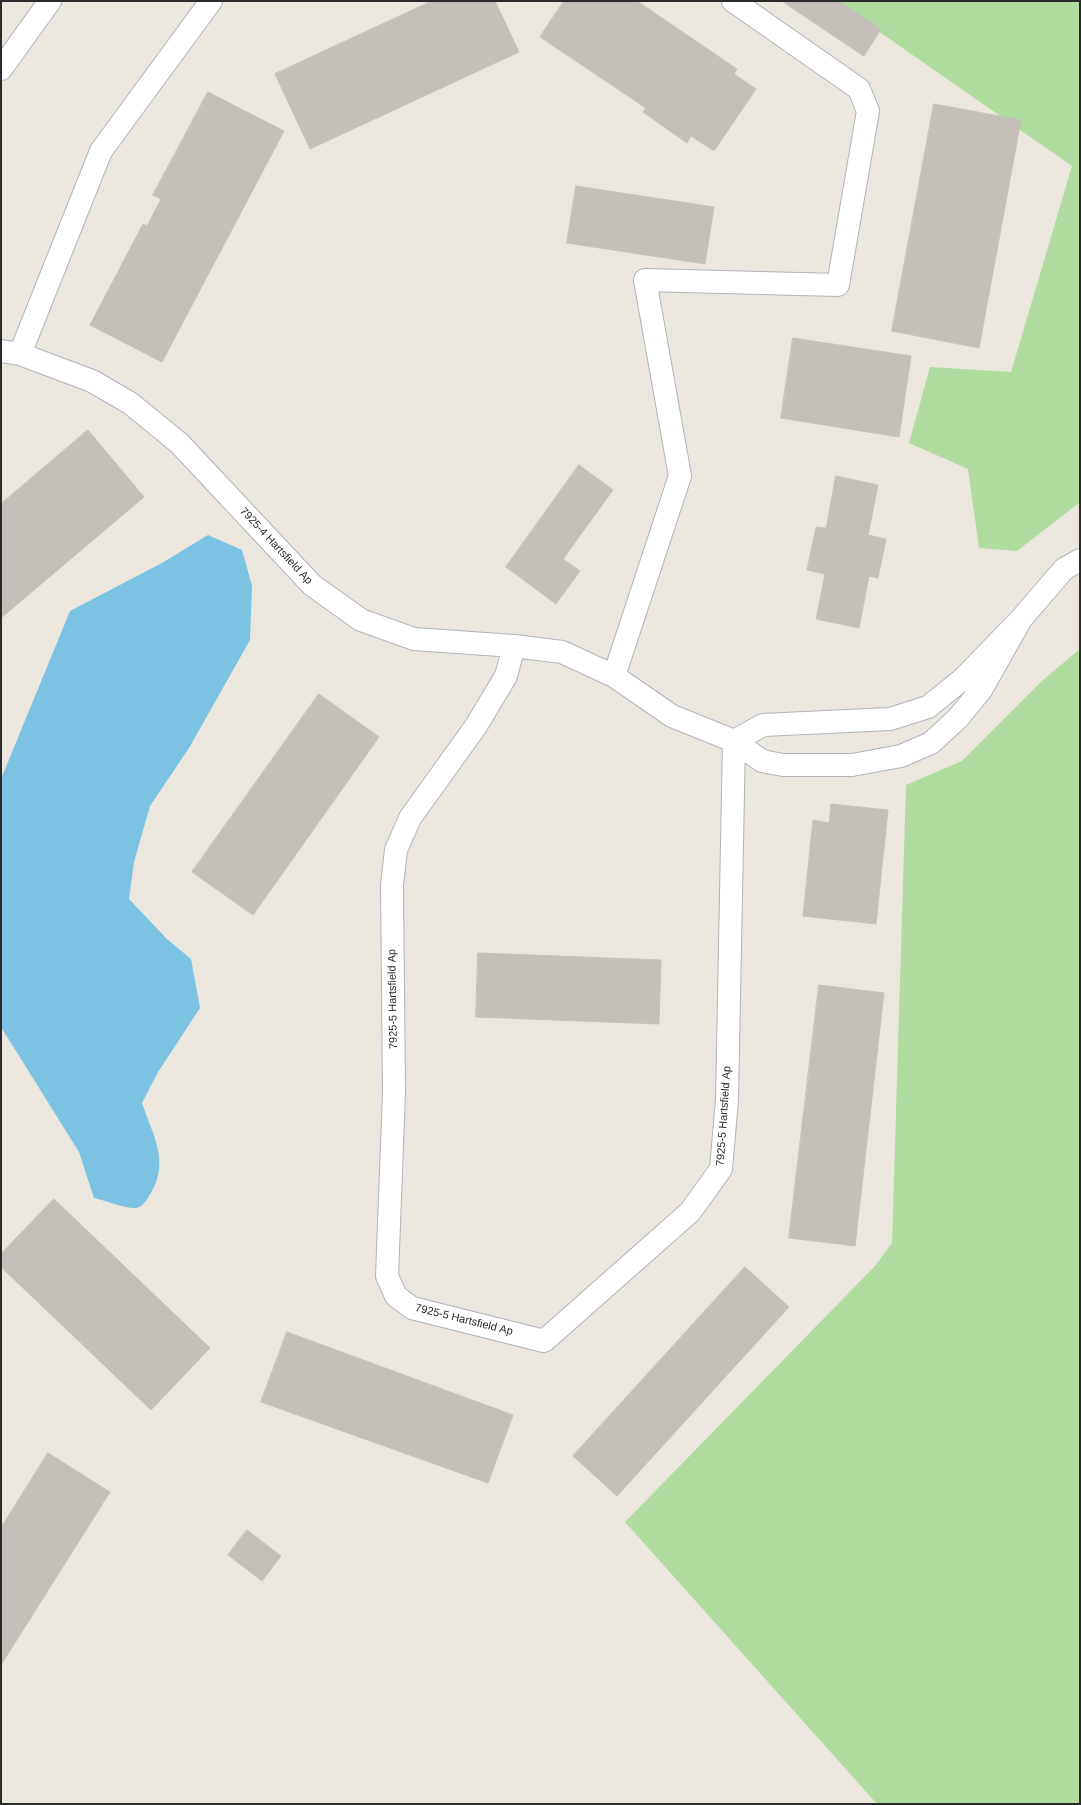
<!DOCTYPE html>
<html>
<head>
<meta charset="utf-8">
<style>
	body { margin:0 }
	#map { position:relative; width:1081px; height:1805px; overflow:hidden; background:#ebe6de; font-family:Arial,sans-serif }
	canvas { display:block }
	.frame { position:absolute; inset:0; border:2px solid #2a2a2a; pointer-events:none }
</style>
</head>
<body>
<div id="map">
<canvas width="1081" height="1805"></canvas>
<div class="frame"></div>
</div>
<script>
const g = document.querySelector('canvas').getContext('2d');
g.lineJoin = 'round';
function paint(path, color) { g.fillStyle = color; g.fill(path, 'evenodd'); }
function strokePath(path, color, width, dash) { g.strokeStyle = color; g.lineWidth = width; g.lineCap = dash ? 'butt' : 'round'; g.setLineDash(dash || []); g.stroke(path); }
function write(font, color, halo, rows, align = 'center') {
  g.font = font + ' Arial,sans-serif'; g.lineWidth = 4; g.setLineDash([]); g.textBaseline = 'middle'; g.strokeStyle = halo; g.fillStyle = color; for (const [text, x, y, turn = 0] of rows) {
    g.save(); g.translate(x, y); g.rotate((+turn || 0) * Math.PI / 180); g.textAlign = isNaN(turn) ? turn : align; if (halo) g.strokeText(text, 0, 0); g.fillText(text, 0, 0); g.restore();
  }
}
paint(new Path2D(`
	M835 1H1080V502L1017 551 979 548 968 469 909 443 930 367 1011 372 1072 166Z
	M1080 649V1804H877L625 1522 875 1266 892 1243 906 785 962 761 1043 680Z`), '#b1dca0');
paint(new Path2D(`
	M208 535 242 550 252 586 250 640 189 748 150 806 134 862 129 899 167 939 191 959 200 1008 158 1072 142 1103C153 1136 171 1163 149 1196 145 1202 143 1206 136 1208 126 1209 104 1200 94 1198L79 1152 1 1027V779L70 611 162 563Z`), '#7bc2e3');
const building = new Path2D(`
	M432 1H495L519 52 310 149 275 74Z
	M564 1H637L737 69 734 74 756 89 714 151 691 136 687 143 643 112 646 108 540 37Z
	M782 1H839L881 29 864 56Z
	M208 92 284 131 162 362 90 325 143 224 147 226 161 199 153 195Z
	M934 104 1021 120 979 348 892 331Z
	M576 186 714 207 705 264 567 243Z
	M793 338 911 356 899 437 781 418Z
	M88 430 144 497 1 618V504Z
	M579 465 613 490 563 559 580 571 556 604 506 567Z
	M836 476 878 485 868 535 886 539 878 578 869 576 859 628 816 619 825 574 807 570 816 527 826 528Z
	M319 694 379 737 253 915 192 872Z
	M831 804 888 810 876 924 803 916 813 820 829 823Z
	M478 953 661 960 659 1024 476 1017Z
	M819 985 884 993 855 1246 789 1238Z
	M54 1199 210 1348 151 1410 1 1267V1254Z
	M745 1267 789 1307 617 1496 573 1456Z
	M287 1332 513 1415 488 1483 261 1402Z
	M48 1453 110 1492 1 1665V1528Z
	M247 1530 281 1556 262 1581 228 1555Z`);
paint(building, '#c4c0b9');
strokePath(building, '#c6c2b8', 1);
const street = new Path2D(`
	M1 351 20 354 92 381 130 403 179 443 312 585 361 620 414 639 514 646 562 652 614 676 672 716 734 741 762 761 783 765H852L901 756 931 743 958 718 981 690 1021 619
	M20 354 101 151 211 1
	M514 646 506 676 476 726 410 818 396 850 392 885 394 1093 387 1276 396 1296 412 1308 544 1341 690 1212 721 1169 727 1100 734 741
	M614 676 680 476 645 280 838 285 868 111 859 89 733 1
	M734 741 763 725 890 719 928 707 964 678 1021 619 1064 569 1080 560`);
const secondary = new Path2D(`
	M1 69 50 1`);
strokePath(street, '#b1b3bd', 24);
strokePath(secondary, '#b1b3bd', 24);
strokePath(street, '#fff', 22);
strokePath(secondary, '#fff', 22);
write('11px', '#2a2a2a', '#fff', [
	["7925-4 Hartsfield Ap",276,546,47],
	["7925-5 Hartsfield Ap",393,999,-91],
	["7925-5 Hartsfield Ap",724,1116,-86],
	["7925-5 Hartsfield Ap",464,1320,14]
]);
</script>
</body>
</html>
